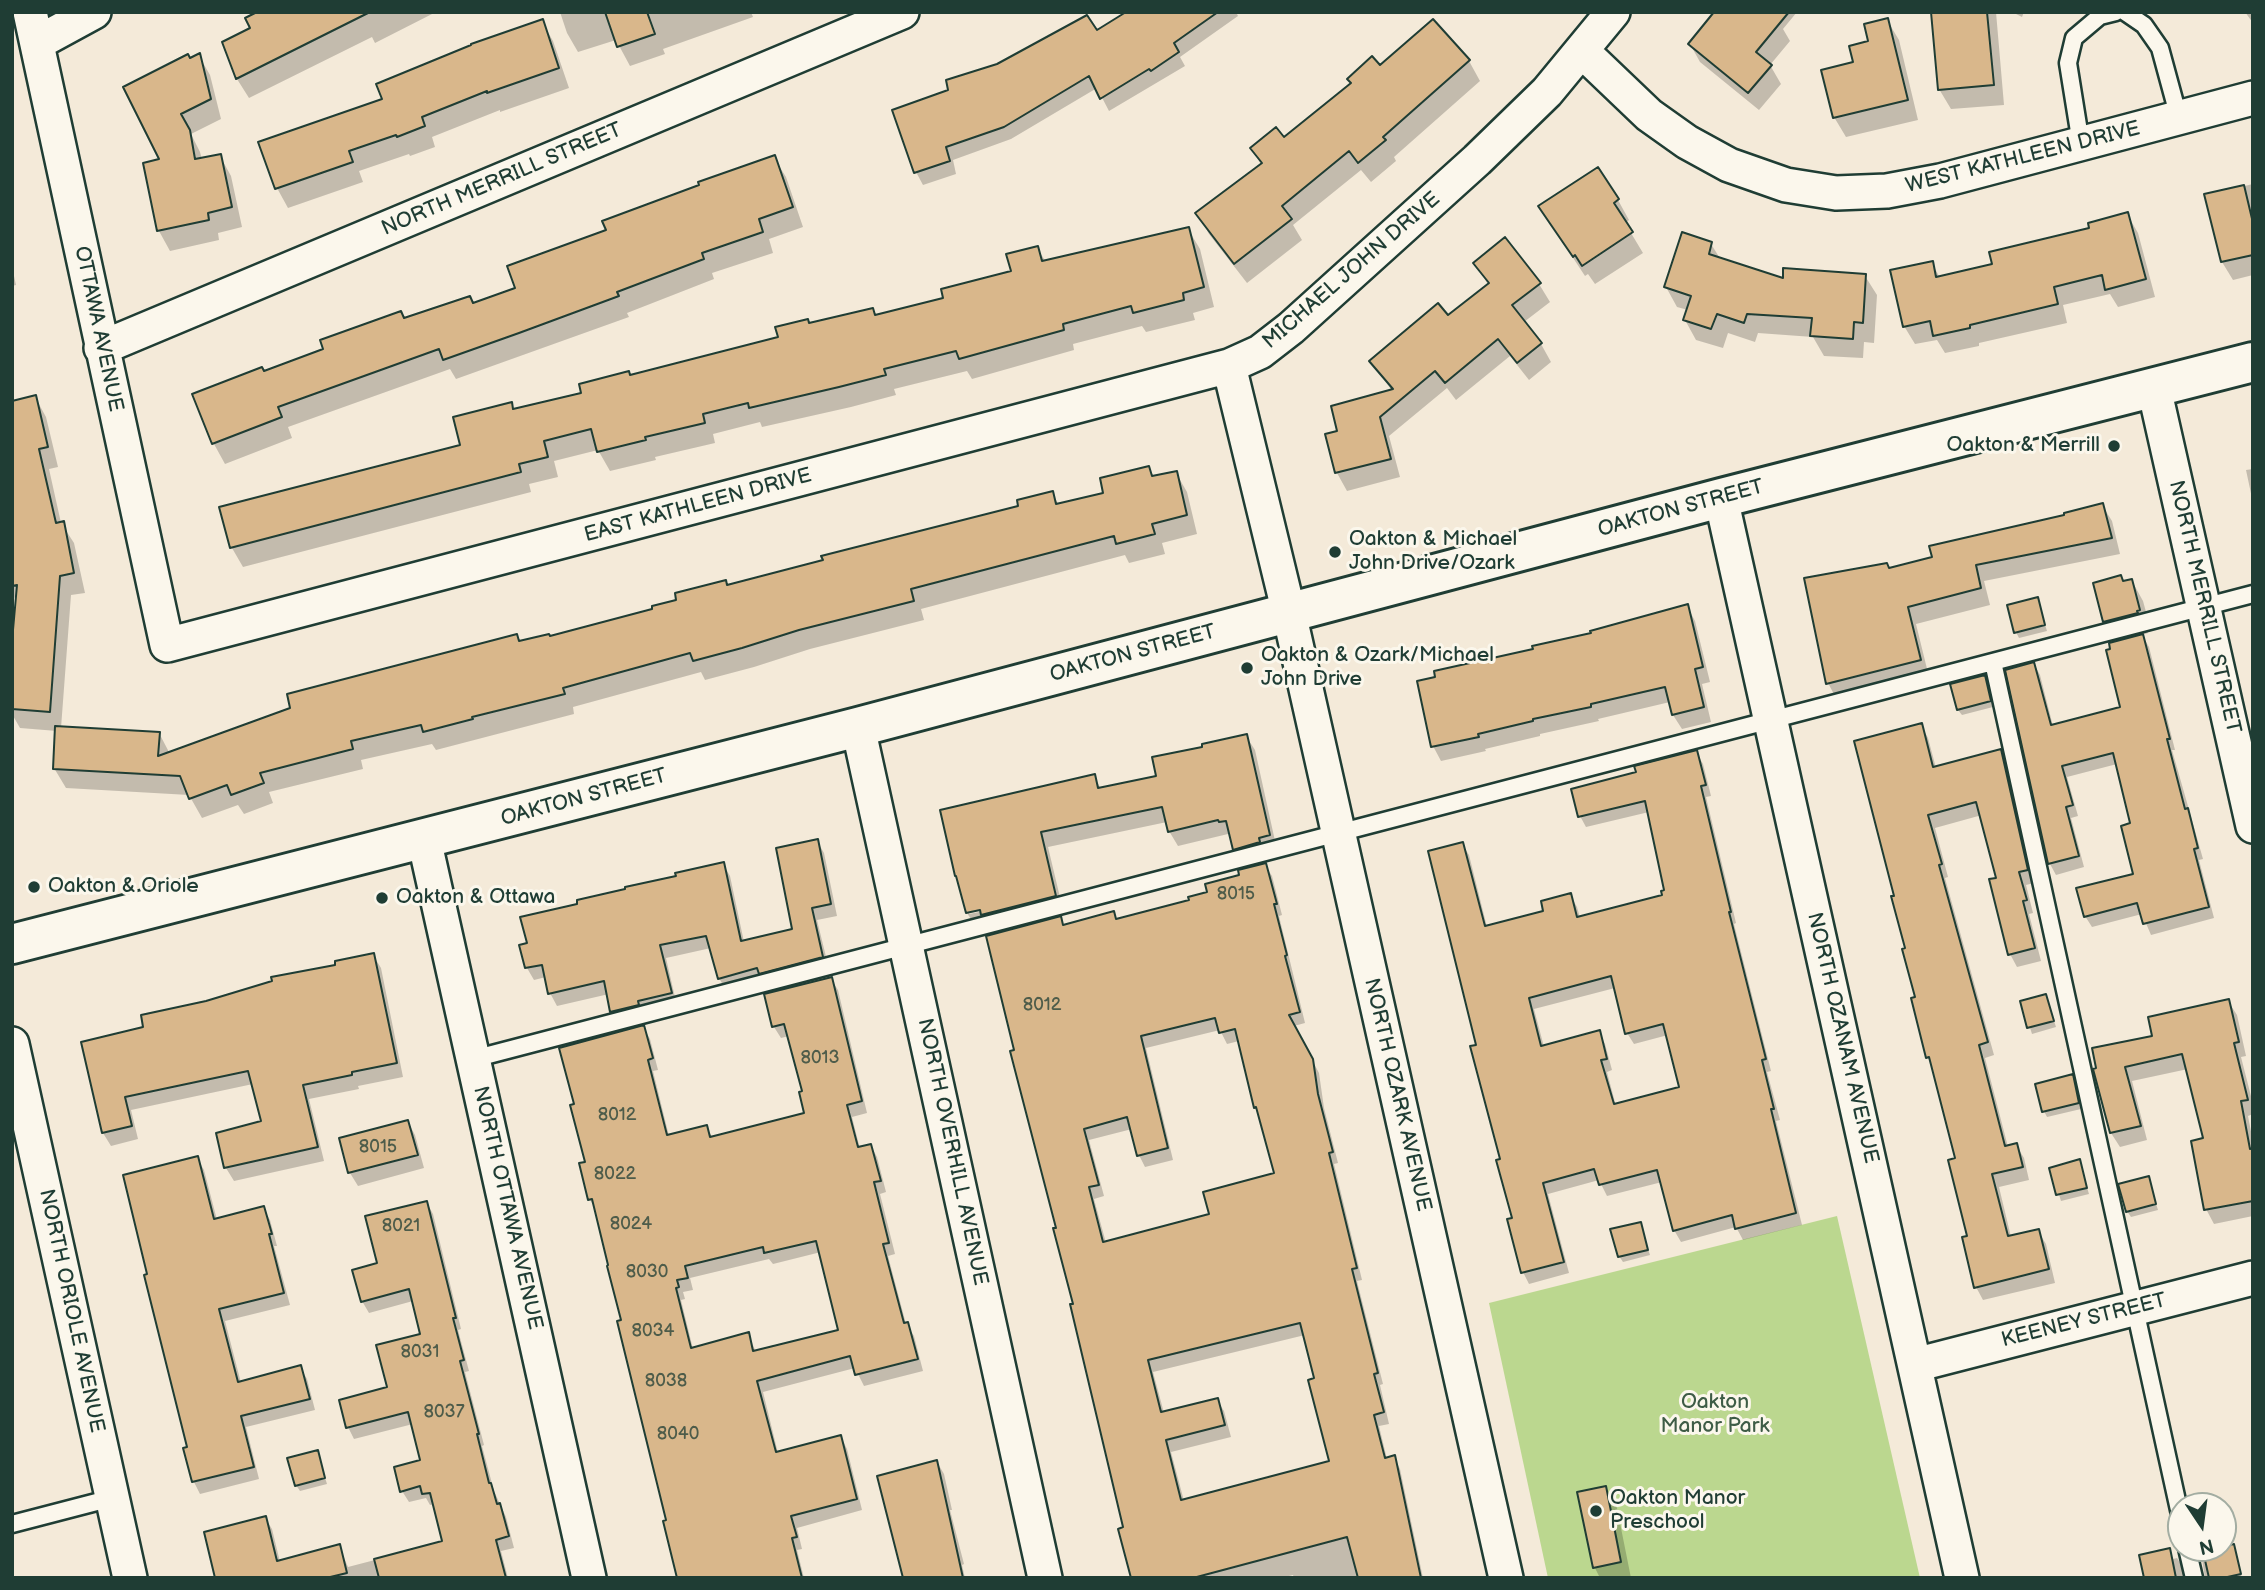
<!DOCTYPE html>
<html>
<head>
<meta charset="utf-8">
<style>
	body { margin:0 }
	#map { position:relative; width:2265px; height:1590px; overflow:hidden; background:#f4ead9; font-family:"Balsamiq Sans",sans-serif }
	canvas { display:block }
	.frame { position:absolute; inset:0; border:14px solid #1f3d34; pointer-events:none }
	.north { position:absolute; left:2167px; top:1492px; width:70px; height:70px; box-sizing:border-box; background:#fbf7ec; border:2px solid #a3ada2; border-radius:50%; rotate:167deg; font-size:19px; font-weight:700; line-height:28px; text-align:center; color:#1f3d34 }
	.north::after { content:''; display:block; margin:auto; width:24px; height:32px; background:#1f3d34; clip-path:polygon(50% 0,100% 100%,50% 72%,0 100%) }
</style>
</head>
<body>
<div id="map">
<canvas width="2265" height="1590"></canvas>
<div class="frame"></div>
<div class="north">N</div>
</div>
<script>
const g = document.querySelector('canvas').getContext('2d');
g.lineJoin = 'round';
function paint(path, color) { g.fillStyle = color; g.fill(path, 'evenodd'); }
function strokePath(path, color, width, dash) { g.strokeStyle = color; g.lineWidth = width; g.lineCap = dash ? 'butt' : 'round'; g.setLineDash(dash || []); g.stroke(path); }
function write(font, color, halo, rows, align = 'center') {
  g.font = font + ' "Balsamiq Sans",sans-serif'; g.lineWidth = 6; g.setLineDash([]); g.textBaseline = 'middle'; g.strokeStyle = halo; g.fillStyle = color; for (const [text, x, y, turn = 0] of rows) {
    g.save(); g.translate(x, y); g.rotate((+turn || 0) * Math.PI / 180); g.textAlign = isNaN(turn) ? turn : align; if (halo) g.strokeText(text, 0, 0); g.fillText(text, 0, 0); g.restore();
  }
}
paint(new Path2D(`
	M1837 1216 1920 1578H1548L1489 1303Z`), '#bbd78f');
paint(new Path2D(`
	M262 12H436L375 43 372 37 249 98 237 79 225 43 253 29Z
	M560 12H751L753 17 663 49 665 54 630 66 616 40 578 52 567 33Z
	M1129 12H1236L1238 16 1180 57 1185 66 1109 111 1097 88 1011 139 953 160 956 174 923 185 916 172 894 112 1097 32Z
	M1716 12H1797L1783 29 1790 41 1770 65 1781 84 1759 110 1700 62 1690 44Z
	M1933 12H1996L2004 105 1951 109 1939 89Z
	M2012 12H2024L2022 17Z
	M2245 12H2253V23Z
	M1887 20 1899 40 1918 120 1846 137 1834 117 1855 63Z
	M1433 21 1469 61 1480 81 1394 157 1396 161 1371 182 1361 170 1293 225 1302 240 1247 283 1209 234 1198 214 1262 166 1252 149 1284 140 1380 67Z
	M542 22 553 41 569 88 500 112V110L432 137 435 147 410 156 409 154 359 171 363 182 288 208 277 188 384 100Z
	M199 56 210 75 221 119 191 134 200 152 202 160 220 156 231 176 242 227 218 233 219 240 170 251 159 231 145 164 162 161 190 60Z
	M774 158 786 177 803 227 769 239 773 253 712 273 714 279 627 313 629 317 456 379 450 369 288 427 292 438 225 464 214 444 195 395 263 373 404 320 473 304 518 289 608 231Z
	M2253 184V275L2233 280 2222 262 2206 195Z
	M1618 200 1629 220 1625 223 1643 253 1595 284 1588 274 1585 276 1552 226Z
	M2127 214 2138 233 2155 297 2118 307 2110 294 2063 305 2067 323 1979 343V346L1945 353 1937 340 1915 344 1904 326 1932 263 1940 278 1994 265Z
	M1188 229 1200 249 1214 307 1193 313 1195 320 1146 332 1142 326 1073 344 1074 350 972 379 967 371 894 389 896 395 851 407 762 427 760 422 713 434 715 443 655 457 656 460 610 471 598 450 554 461 558 477 529 484 531 492 243 567 232 548 221 508 462 446 511 404 515 411 583 394 630 377 780 339 810 325 872 310 876 316 945 299 1013 272 1037 248 1046 262Z
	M1711 244 1721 260 1784 280 1865 276 1877 295 1874 343 1864 342 1863 358 1824 356 1813 337 1758 333 1755 342 1728 333 1723 348 1696 340 1685 320 1688 310 1677 307 1666 287Z
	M1475 263 1539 284 1550 302 1524 322 1541 344 1551 362 1529 380 1510 356 1456 400 1447 388 1389 436 1400 477 1347 491 1337 473 1327 435 1339 432 1392 391 1372 361 1448 318 1489 286Z
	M12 267 16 285 12 286Z
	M35 397 46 417 58 467 49 469 61 523 74 543 85 593 71 595 61 728 159 733 170 754 517 636 520 643 550 638 654 610 727 587 1021 507 1052 493 1059 505 1105 494 1149 468 1154 478 1176 473 1187 492 1197 534 1162 543 1165 554 1129 563 1125 555 921 609 924 620 810 649 754 667 705 680 701 672 573 707 574 714 436 750 432 744 361 760 363 769 269 792 273 803 244 814 238 805 202 818 189 795 66 788 54 768 57 731 20 728 12 714V664L17 602 12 593V402Z
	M2253 469V503L2246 470Z
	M2102 505 2112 521 2120 554 1984 581 1990 605 1916 624 1929 677 1837 700 1828 683 1889 569 1934 558Z
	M2132 581 2143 601 2151 630 2147 631 2148 633 2142 635 2149 647 2175 750H2172L2203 859 2199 860 2214 918 2151 935 2142 914 2092 927 2085 916 2135 875 2132 825 2117 764 2067 777 2078 816 2071 818 2084 867 2056 875 2050 864 2034 664 2040 675 2053 726 2123 708 2112 650 2117 642 2105 622 2095 584Z
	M2037 599 2047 631 2019 638 2016 632Z
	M1687 606 1695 621 1710 682 1702 684 1711 722 1682 729 1673 715 1670 702 1598 719 1599 721 1540 734V736L1485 749 1486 751 1441 761 1433 746 1535 650Z
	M1984 677 1988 683 1993 707 1962 715 1958 710Z
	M1921 725 1928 738 1936 768 2000 751 2008 764 2034 883 2026 885 2033 913 2029 914 2041 961 2017 967 2010 954 1998 879 1982 815 1935 828 1948 877 1945 878 1994 1055 1985 1058 2008 1147 2016 1145 2024 1158 2029 1180 1999 1187 2011 1237 2038 1231 2046 1244 2055 1283 1983 1300 1976 1287 1957 1160 1934 1068 1928 1057 1896 897Z
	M1246 736 1255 750 1277 850 1243 863 1235 849 1232 835 1228 834 1178 846 1169 831 1167 822 1048 847 1063 910 976 927 967 913 960 882 1094 776 1101 789 1158 777 1204 749ZM988 906 989 910 969 914V911Z
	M1696 752 1703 764 1711 796 1706 797 1736 923 1734 924 1771 1071 1767 1072 1780 1120 1776 1121 1802 1225 1743 1240 1736 1227 1681 1242 1674 1230 1662 1182 1607 1196 1599 1180 1548 1194 1569 1273 1529 1284 1523 1272 1478 1046 1462 844 1469 855 1487 927 1545 912 1570 895 1577 907 1580 918 1664 896 1666 891 1649 812 1586 827 1580 816 1638 773ZM1615 988 1627 1033 1634 1044 1668 1035 1681 1088 1616 1106 1607 1072 1612 1070 1605 1044 1599 1032 1544 1047 1534 1009Z
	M817 841 824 853 837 916 817 920 829 969 726 990 719 978 711 948 666 958 677 1006 619 1024 612 1012 609 994 557 1006 550 993 546 977 534 980 527 968 521 946 529 945 579 905 723 864 730 876 744 942 795 930Z
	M1265 865 1272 876 1282 915 1279 916 1305 1023 1294 1026 1319 1073 1324 1108 1338 1163 1334 1164 1362 1280 1357 1281 1383 1384 1380 1385 1389 1424 1379 1426 1387 1459 1394 1457 1400 1469 1423 1578H1294L1293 1575 1281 1578H1132L1125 1529 1059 1229 1016 1051 1060 918 1064 926 1113 913 1117 921 1191 901ZM1220 1030 1227 1044 1239 1041 1255 1107 1260 1116 1276 1174 1211 1215 1106 1243 1094 1199 1104 1196 1089 1140 1132 1129 1139 1155 1145 1167 1173 1160 1146 1048ZM1305 1335 1316 1379 1331 1463 1184 1501 1171 1452 1231 1437 1224 1411 1217 1400 1164 1413 1153 1372Z
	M373 955 381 968 403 1077 358 1086 359 1089 309 1099 324 1161 234 1181 226 1168 218 1134 263 1123 253 1084 131 1110 138 1139 111 1146 103 1133 83 1044 145 1029 207 1002Z
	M831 979 838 990 867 1113 852 1117 860 1149 871 1146 877 1157 886 1192 880 1194 895 1254 888 1256 906 1324 914 1336 923 1371 864 1386 855 1368 763 1392 778 1453 841 1437 847 1449 862 1510 797 1528 802 1549 797 1550 804 1578H676L679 1576 669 1522 623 1321 597 1211 590 1200 581 1165 587 1163 643 1027 650 1039 658 1070 653 1071 669 1136 706 1127 713 1138 806 1114 804 1092 789 1036 781 1038 774 1027 766 995ZM821 1252 840 1331 756 1352 748 1334 693 1349 681 1300 685 1299 683 1292 693 1290 690 1278 769 1259 773 1264Z
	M2046 996 2056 1027 2032 1034 2022 1002Z
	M2228 1001 2237 1015 2246 1056 2241 1057 2253 1104V1114L2248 1116 2253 1142V1216L2214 1224 2206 1209V1140L2188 1069 2132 1081 2147 1140 2120 1147 2111 1133 2095 1070 2154 1037Z
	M2072 1076 2075 1082 2081 1109 2047 1117 2044 1111Z
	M408 1122 415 1135 424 1168 358 1186 350 1173 341 1139Z
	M197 1158 204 1170 217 1220 263 1208 270 1220 277 1246H274L290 1305 225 1321 241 1383 300 1367 307 1379 315 1410 246 1427 259 1479 200 1494 194 1482 185 1449 189 1448Z
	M2079 1161 2089 1194 2061 1201 2051 1169Z
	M2148 1178 2158 1210 2131 1217 2127 1211Z
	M427 1203 433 1214 461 1329 458 1330 469 1371 465 1372 484 1445 482 1446 494 1491 506 1517 514 1548 501 1551 508 1578H217L265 1518 272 1529 280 1562 339 1546 348 1567 444 1542 435 1504 430 1505 426 1498 409 1502 402 1491 422 1461 413 1424 354 1439 348 1427 389 1388 422 1335 413 1301 369 1313 362 1301 379 1264Z
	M1640 1224 1650 1255 1623 1262 1619 1256Z
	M317 1452 327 1484 300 1491 296 1485Z
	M937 1462 944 1474 952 1510H950L964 1564 962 1565 965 1578H896L904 1576Z
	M1605 1488 1617 1508 1631 1578H1600L1595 1568 1580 1494Z
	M2233 1546 2242 1578H2205L2201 1553Z
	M2169 1550 2173 1559 2177 1558 2181 1564 2184 1578H2146Z`), '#0003');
const building = new Path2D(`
	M257 12H370L236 79 222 42 250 28 245 18Z
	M605 12H647L655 34 617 47Z
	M1126 12H1218L1174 43 1179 52 1151 71 1149 69 1100 99 1089 76 1004 127 946 147 950 161 914 173 892 110 948 90 946 80 997 64 1087 15 1097 30Z
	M1714 12H1789L1756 52 1772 65 1748 93 1688 44Z
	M1931 12H1987L1994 85 1938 90Z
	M1888 18 1908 100 1833 118 1821 70 1853 62 1849 46 1868 41 1864 24Z
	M543 19 559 68 487 93V91L422 117 425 126 397 137 396 135 349 151 353 162 275 189 258 142 382 99 376 84 471 45V44Z
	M1433 19 1470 60 1383 137 1386 140 1358 163 1349 151 1282 206 1292 219 1234 264 1195 213 1262 163 1250 148 1276 127 1284 137 1351 83 1347 79 1372 56 1380 65Z
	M200 53 211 99 181 114 190 130 195 159 221 154 232 207 208 213 209 220 157 231 143 163 159 159 123 87 188 54 190 58Z
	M775 155 793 207 759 219 763 232 702 253 704 259 617 292 619 296 519 333 443 360 439 349 278 407 282 417 212 444 192 394 262 367 264 371 323 349 320 340 401 311 404 318 470 296 473 303 515 288 507 266 606 230 602 221 699 185 698 182Z
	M1598 167 1619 199 1614 203 1633 232 1582 266 1575 255 1573 257 1538 206Z
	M2244 185 2253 223V255L2221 262 2204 194Z
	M2128 212 2146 279 2105 290 2102 275 2054 287 2058 304 1970 325V328L1933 336 1930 321 1903 327 1890 270 1933 261 1936 277 1992 264 1989 252 2089 228 2088 223Z
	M1189 227 1204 287 1183 293 1184 300 1133 313 1131 306 1063 324 1064 330 959 359 956 351 884 369 886 375 839 387 749 408 748 403 703 414 705 423 645 437 646 440 597 452 591 429 544 441 548 457 519 464 521 472 230 548 219 507 460 445 453 417 512 402 513 409 581 393 579 384 629 371 630 375 778 337 775 327 808 319 809 323 873 308 875 315 943 298 941 289 1011 271 1006 254 1038 246 1042 261Z
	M1682 232 1712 242 1709 254 1783 278V268L1866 274 1863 323 1854 322 1853 339 1810 336 1812 318 1747 314 1744 323 1717 314 1711 329 1683 320 1691 296 1664 287Z
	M1505 237 1541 283 1512 305 1542 343 1517 363 1498 339 1445 383 1435 371 1380 417 1391 459 1335 473 1325 434 1337 431 1331 406 1393 389 1369 361 1438 303 1448 315 1489 283 1473 263Z
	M36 395 48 447 39 449 56 523 64 521 74 573 60 576 50 712 12 709V641L17 585 12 586V401Z
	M1149 466 1152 476 1177 471 1187 515 1152 524 1155 534 1116 544 1114 536 911 589 914 601 799 630 742 648 693 661 690 653 563 688 565 694 472 717 473 719 423 732 421 725 351 741 353 749 260 773 264 783 231 795 227 785 189 799 180 776 53 769 55 726 160 732 158 756 290 708 287 694 517 634 519 641 549 634 550 636 652 609V606L676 600 675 593 726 580 727 585 823 560 821 556 1018 506 1017 500 1053 491 1056 504 1103 493 1100 478Z
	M2103 503 2112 538 1976 565 1981 588 1908 607 1921 660 1826 684 1804 578 1887 563 1889 568 1932 557 1929 546 2064 515V513Z
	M2121 575 2123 581 2132 579 2140 610 2137 611 2138 613 2103 622 2093 583Z
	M2038 597 2045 625 2014 633 2007 605Z
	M1688 604 1703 667 1695 669 1704 707 1672 715 1665 687 1591 704V707L1533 719V721L1478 734 1479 737 1431 747 1417 681 1435 677 1434 671 1533 649 1532 646 1591 633 1590 631Z
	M2143 634 2170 739H2167L2185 809 2188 808 2198 848 2194 849 2209 907 2143 924 2137 903 2084 917 2076 888 2133 874 2121 826 2130 823 2113 753 2062 766 2073 805 2066 807 2079 856 2048 864 2005 670 2034 662 2051 725 2120 707 2106 650 2110 649 2109 643Z
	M1985 675 1991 701 1957 710 1950 684Z
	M1922 723 1933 767 2001 749 2028 870 2019 872 2027 900 2023 901 2035 948 2008 955 1989 879 1996 878 1976 802 1928 815 1942 864 1939 865 1988 1042 1979 1045 2005 1146 2017 1143 2023 1167 1992 1174 2008 1236 2039 1229 2049 1269 1974 1288 1962 1237 1967 1236 1948 1160 1955 1158 1929 1057 1926 1058 1911 998 1915 997 1902 949 1905 948 1891 896H1894L1854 741Z
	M1247 734 1270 835 1259 838 1260 842 1233 850 1226 821 1219 822 1218 820 1168 832 1162 807 1041 832 1056 896 981 915 980 910 966 913 956 876H955L940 810 1095 774 1098 788 1156 776 1152 757 1202 747V744Z
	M1697 750 1706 785 1701 786 1731 912H1729L1766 1059 1762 1060 1774 1109H1771L1796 1213 1735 1229 1732 1215 1673 1231 1657 1170 1599 1185 1594 1169 1543 1183 1564 1262 1521 1273 1507 1219 1512 1218 1496 1160 1500 1159 1470 1046 1476 1045 1428 851 1463 842 1485 926 1543 911 1541 901 1571 893 1577 917 1662 895 1661 891 1664 890 1645 801 1578 817 1571 789 1636 772 1634 766ZM1611 976 1625 1034 1663 1024 1679 1087 1614 1104 1601 1060 1607 1059 1600 1030 1541 1046 1529 998Z
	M818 839 831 904 812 908 823 957 759 974 757 968 718 979 706 936 660 945 672 993 638 1001 639 1005 610 1012 604 981 548 994 542 965 525 968 519 945 527 943 520 917 577 904V900L625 889V887L676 876 675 873 724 862 741 941 792 929 776 848Z
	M1266 863 1277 904H1274L1287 955 1285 956 1300 1012 1289 1015 1313 1059 1318 1094 1333 1152 1329 1153 1357 1268 1352 1269 1378 1373 1374 1374 1384 1412 1374 1415 1385 1458 1395 1455 1421 1578H1358L1347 1537 1193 1578H1131L1118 1529 1123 1527 1070 1304H1073L1053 1228H1056L1010 1051 1014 1050 986 936 1061 916 1063 925 1114 911 1116 919 1189 900 1188 897 1207 892 1205 884 1239 875 1238 870ZM1215 1018 1219 1033 1235 1029 1254 1108 1256 1107 1274 1173 1203 1192 1209 1214 1103 1242 1089 1187 1099 1185 1084 1129 1127 1117 1137 1156 1168 1148 1141 1036ZM1300 1323 1314 1378 1308 1380 1329 1461 1181 1500 1166 1440 1225 1425 1218 1398 1161 1412 1148 1360Z
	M374 953 397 1063 352 1072V1075L303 1085 318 1147 224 1168 216 1133 261 1121 248 1071 125 1097 132 1126 102 1133 81 1042 143 1027 141 1015 206 1001 272 981 271 977 335 965V961Z
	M832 977 862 1101 847 1105 858 1147 871 1144 881 1181 874 1182 889 1243 883 1244 904 1323 908 1322 918 1359 855 1375 850 1356 757 1381 776 1452 841 1435 857 1499 791 1516 797 1537 792 1538 802 1578H677L663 1521 666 1520 617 1321 621 1320 607 1266 608 1265 592 1199 588 1200 579 1163 585 1162 570 1105 574 1104 559 1048 644 1025 653 1058 648 1060 667 1135 707 1125 710 1137 804 1113 799 1092 802 1091 784 1024 772 1027 764 994ZM816 1241 838 1330 753 1351 749 1332 691 1348 676 1288 679 1287 677 1280 688 1278 685 1266 763 1247 764 1253Z
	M2046 994 2054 1021 2027 1028 2020 1001Z
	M2229 999 2239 1042 2234 1043 2248 1100 2241 1101 2250 1149 2253 1148V1201L2204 1210 2191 1141 2203 1138 2182 1054 2125 1067 2141 1126 2110 1133 2093 1069 2096 1068 2092 1048 2152 1036 2148 1017Z
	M2073 1074 2079 1103 2042 1112 2035 1084Z
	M408 1120 418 1155 348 1173 339 1138Z
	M198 1156 214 1219 264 1206 272 1234H269L284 1293 219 1309 238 1382 301 1365 310 1399 241 1416 254 1467 192 1482 183 1448 187 1447 144 1275 147 1274 123 1175Z
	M2080 1159 2087 1188 2056 1195 2049 1168Z
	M2149 1176 2156 1204 2126 1212 2118 1184Z
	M427 1201 456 1318H453L464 1360 460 1361 479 1434H477L489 1483H491L497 1504 500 1503 509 1536 496 1540 506 1578H379L374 1559 442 1541 430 1493 422 1494 420 1486 400 1492 394 1467 420 1460 408 1412 346 1428 339 1400 387 1387 376 1345 420 1334 409 1289 361 1302 352 1270 377 1263 365 1216Z
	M1641 1222 1648 1250 1618 1257 1610 1229Z
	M318 1450 325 1478 295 1486 287 1458Z
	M937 1460 963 1578H903L877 1476Z
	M1606 1486 1621 1562 1593 1568 1577 1492Z
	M266 1516 277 1561 340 1544 347 1573 326 1578H215L204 1532Z
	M2234 1544 2241 1574 2223 1578H2209L2203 1551Z
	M2170 1548 2176 1578H2144L2139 1555Z`);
paint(building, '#d9b78b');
strokePath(building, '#1f3d34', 2);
const service = new Path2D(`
	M2125 12 2144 25 2160 48 2179 118
	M2081 144 2068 63 2074 38 2100 16 2116 12
	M1993 662 2181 1519
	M473 1059 2253 594
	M12 1524 112 1498
	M2187 1548 2194 1578`);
const minor = new Path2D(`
	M30 12 167 645 1229 366 1260 352 1291 328 1477 160 1547 92 1613 12
	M37 43 94 12
	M1582 51 1649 115 1687 142 1729 165 1786 185 1836 193 1887 191 1940 181 2253 98
	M101 348 902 12
	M1229 366 1289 613 1506 1578
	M2154 388 2253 826
	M1721 498 1962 1578
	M858 727 1045 1578
	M424 839 589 1578
	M12 1044 130 1578
	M1915 1365 2253 1278`);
const secondary = new Path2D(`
	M12 944 858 727 1721 498 2253 362`);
strokePath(service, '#1f3d34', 21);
strokePath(minor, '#1f3d34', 38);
strokePath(secondary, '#1f3d34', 44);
strokePath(service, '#fbf7ec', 16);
strokePath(minor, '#fbf7ec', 33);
strokePath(secondary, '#fbf7ec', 38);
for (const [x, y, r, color] of [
	[2114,446,7,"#1f3d34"],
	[1335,552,7,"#1f3d34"],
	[1247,668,7,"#1f3d34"],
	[34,887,7,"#1f3d34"],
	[382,898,7,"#1f3d34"],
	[1596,1511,7,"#1f3d34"]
]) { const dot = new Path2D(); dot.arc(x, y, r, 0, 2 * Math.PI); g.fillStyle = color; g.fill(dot); strokePath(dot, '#fbf7ec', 2.5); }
write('18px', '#4e5c4a', null, [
	["8015",1236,894],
	["8012",1042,1005],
	["8013",820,1058],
	["8012",617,1115],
	["8015",378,1147],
	["8022",615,1174],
	["8024",631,1224],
	["8021",401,1226],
	["8030",647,1272],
	["8034",653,1331],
	["8031",420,1352],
	["8038",666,1381],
	["8037",444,1412],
	["8040",678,1434]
]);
write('21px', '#1f3d34', '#fbf7ec', [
	["WEST KATHLEEN DRIVE",2023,158,-14],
	["NORTH MERRILL STREET",502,180,-23],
	["MICHAEL JOHN DRIVE",1352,271,-41],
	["OTTAWA AVENUE",98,329,78],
	["EAST KATHLEEN DRIVE",698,506,-15],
	["OAKTON STREET",1681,509,-15],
	["NORTH MERRILL STREET",2204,607,77],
	["OAKTON STREET",1133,654,-15],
	["OAKTON STREET",584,798,-15],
	["NORTH OZANAM AVENUE",1842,1038,77],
	["NORTH OZARK AVENUE",1397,1095,77],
	["NORTH OVERHILL AVENUE",952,1152,78],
	["NORTH OTTAWA AVENUE",507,1208,77],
	["NORTH ORIOLE AVENUE",71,1311,78],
	["KEENEY STREET",2084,1321,-14]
]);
write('21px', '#1f3d34', '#fbf7ec', [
	["Oakton & Merrill",2100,446,"right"],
	["Oakton & Michael",1349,540],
	["John Drive/Ozark",1349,564],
	["Oakton & Ozark/Michael",1261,656],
	["John Drive",1261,680],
	["Oakton & Oriole",48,887],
	["Oakton & Ottawa",396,898],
	["Oakton Manor",1610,1499],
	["Preschool",1610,1523]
], 'left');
write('21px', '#3e5c46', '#fbf7ec', [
	["Oakton",1715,1403],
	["Manor Park",1715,1427]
]);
</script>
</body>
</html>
